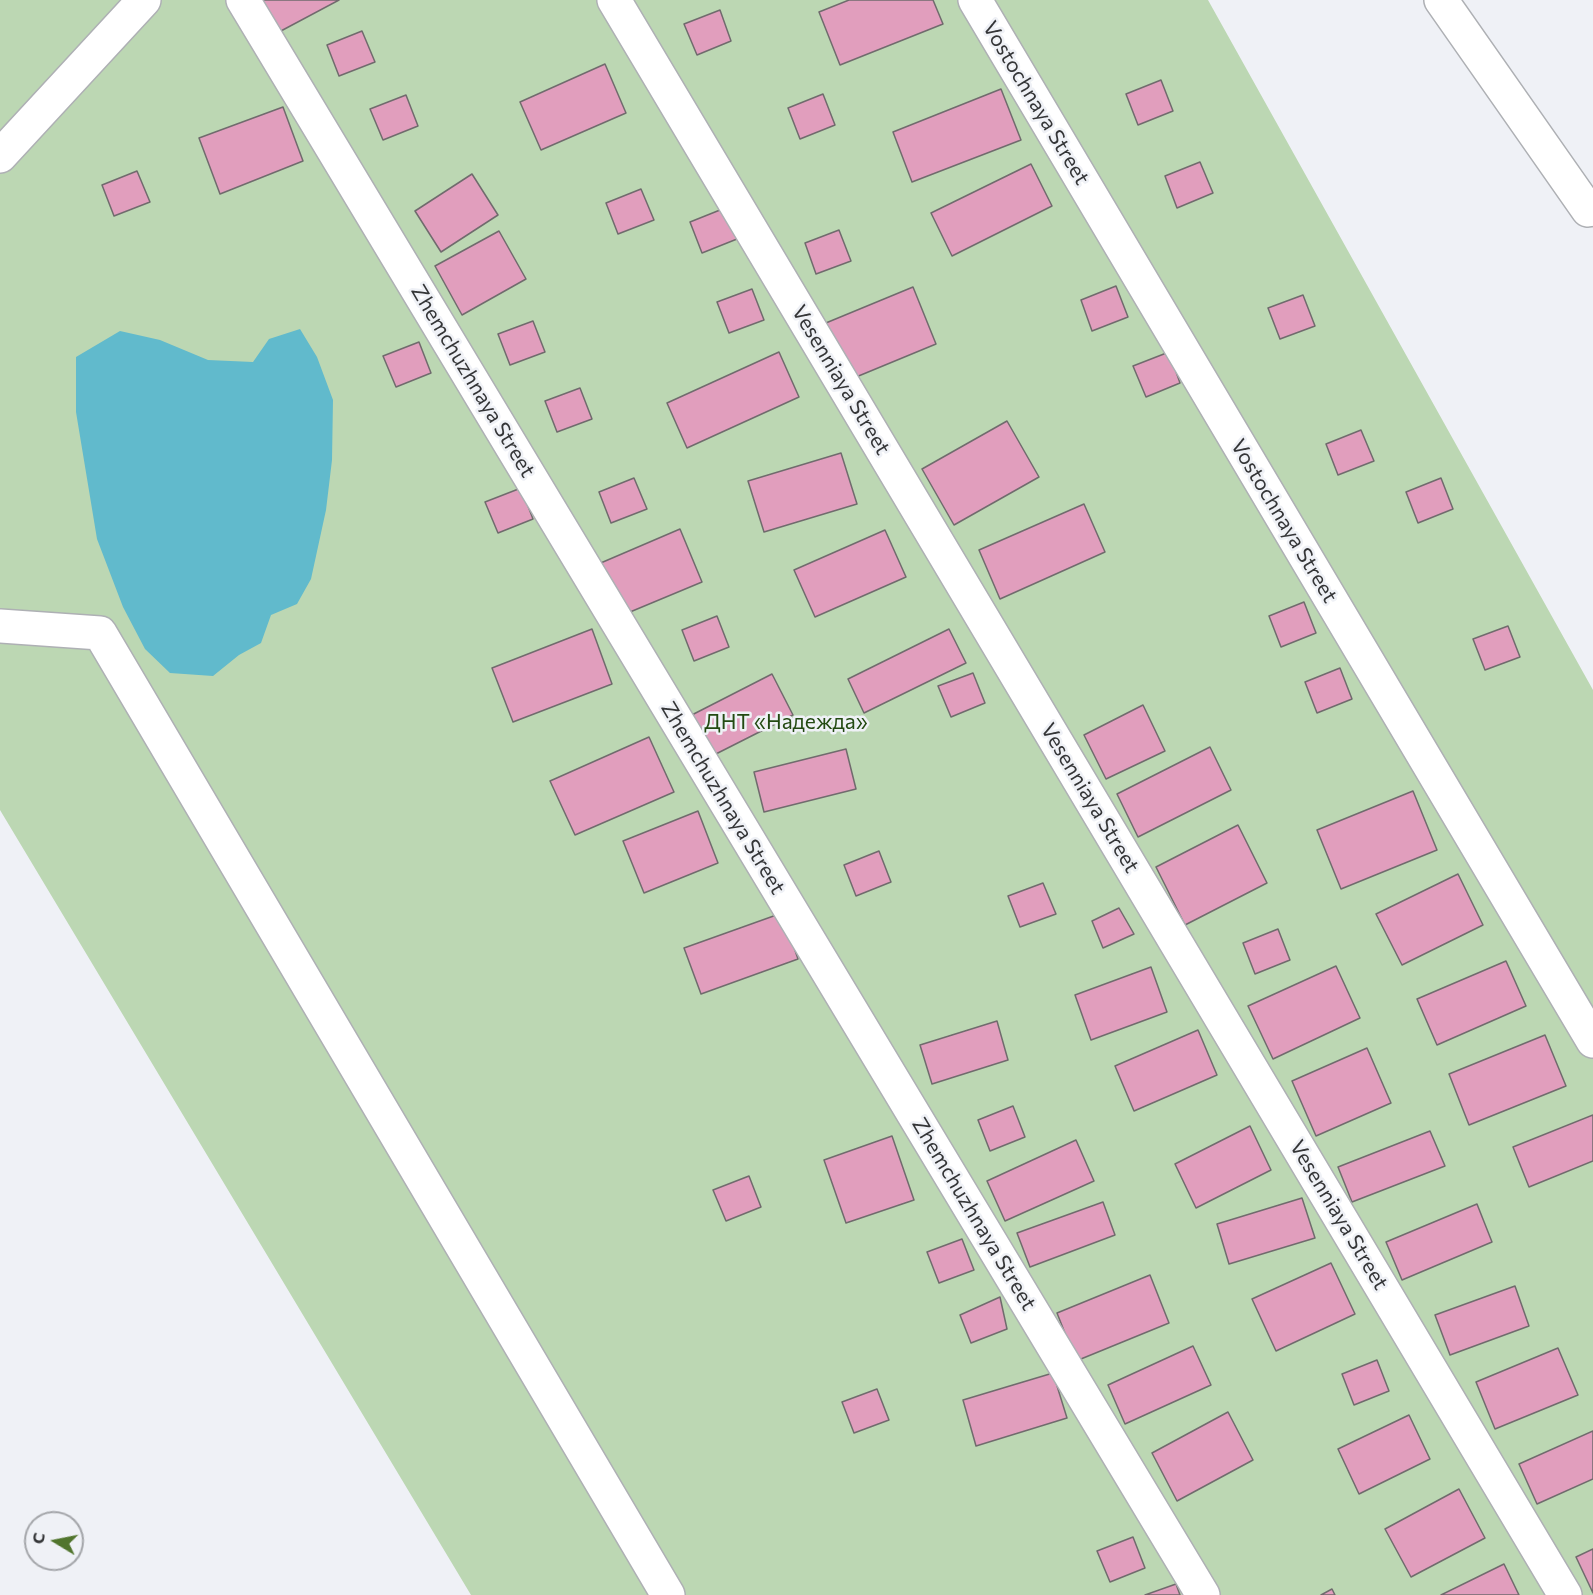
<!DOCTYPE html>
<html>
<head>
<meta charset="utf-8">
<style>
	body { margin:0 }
	#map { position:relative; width:1593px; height:1595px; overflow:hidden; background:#eff1f6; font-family:Commissioner,sans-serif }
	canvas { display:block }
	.north { position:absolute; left:24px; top:1511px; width:60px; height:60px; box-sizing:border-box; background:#eff1f6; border:2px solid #a4a6aa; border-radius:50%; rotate:280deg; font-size:16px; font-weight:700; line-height:24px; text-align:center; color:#343537 }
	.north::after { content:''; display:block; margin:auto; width:21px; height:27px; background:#51752d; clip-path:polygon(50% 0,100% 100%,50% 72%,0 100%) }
</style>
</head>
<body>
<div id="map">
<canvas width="1593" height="1595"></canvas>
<div class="north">С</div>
</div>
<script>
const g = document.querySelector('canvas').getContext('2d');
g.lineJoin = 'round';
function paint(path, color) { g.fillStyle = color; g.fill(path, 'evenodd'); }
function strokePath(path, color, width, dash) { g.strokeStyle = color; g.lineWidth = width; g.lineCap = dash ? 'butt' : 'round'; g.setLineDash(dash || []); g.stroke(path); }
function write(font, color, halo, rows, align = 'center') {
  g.font = font + ' Commissioner,sans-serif'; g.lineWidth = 5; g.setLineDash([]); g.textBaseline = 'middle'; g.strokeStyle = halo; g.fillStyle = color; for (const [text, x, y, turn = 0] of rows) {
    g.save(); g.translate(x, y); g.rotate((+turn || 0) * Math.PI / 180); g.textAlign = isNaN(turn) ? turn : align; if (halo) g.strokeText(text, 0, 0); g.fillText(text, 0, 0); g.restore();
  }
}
paint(new Path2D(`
	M0 0H132L0 140Z
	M149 0H1208L1593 690V1595H471L0 810V161Z`), '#bcd7b3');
paint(new Path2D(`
	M300 329 317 357 333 400 332 460 326 510 311 579 297 604 271 615 261 643 239 655 213 676 170 673 145 649 123 607 97 539 76 412V357L120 331 160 340 208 360 253 362 269 339Z`), '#61bacc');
const building = new Path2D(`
	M262 0H339L279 32Z
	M849 0H933L943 24 840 65 819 12Z
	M720 10 731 41 697 55 684 24Z
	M362 31 375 62 339 76 327 45Z
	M605 64 626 113 541 150 520 102Z
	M1161 80 1173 111 1138 125 1126 94Z
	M1001 89 1021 140 912 182 893 132Z
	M823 94 835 125 800 139 788 108Z
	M406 95 418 126 383 140 370 109Z
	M283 107 303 161 220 194 199 138Z
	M1200 162 1213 193 1177 208 1165 176Z
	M1031 164 1052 206 952 256 931 213Z
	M137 171 150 202 114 216 102 185Z
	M472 174 498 215 441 252 415 211Z
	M641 189 654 220 618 234 606 203Z
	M725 208 737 239 702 253 690 222Z
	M839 230 851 261 816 274 805 243Z
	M499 231 526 279 462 315 435 266Z
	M1116 286 1128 317 1092 331 1081 300Z
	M913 287 936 344 844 382 821 325Z
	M752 289 764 320 729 333 717 302Z
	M1303 295 1315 326 1280 339 1268 308Z
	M533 321 545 352 510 365 498 334Z
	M419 342 431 373 396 387 383 356Z
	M779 352 799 397 687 448 667 403Z
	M1169 352 1180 383 1146 397 1133 366Z
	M580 388 592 419 557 432 545 401Z
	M1007 421 1039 477 954 525 922 469Z
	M1361 430 1374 461 1338 475 1326 444Z
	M841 453 857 504 764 532 748 481Z
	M634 478 647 509 611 523 599 492Z
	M1441 478 1453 509 1418 523 1406 492Z
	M521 488 533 519 498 533 485 502Z
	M1084 504 1105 552 1000 599 979 550Z
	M680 529 702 582 618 617 596 565Z
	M885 530 906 577 815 617 794 570Z
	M1304 602 1316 633 1281 647 1269 616Z
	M717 616 729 647 694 661 682 630Z
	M1508 626 1520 657 1485 670 1473 639Z
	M592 629 612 684 513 722 492 668Z
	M949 629 966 663 864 713 848 679Z
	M1340 668 1352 699 1317 713 1305 682Z
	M973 673 985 703 951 717 938 686Z
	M772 674 793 715 702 761 682 720Z
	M1143 705 1165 751 1106 779 1084 735Z
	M649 737 674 792 575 835 550 781Z
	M1210 747 1231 790 1138 837 1117 794Z
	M846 749 856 789 764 812 754 772Z
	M1413 791 1437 850 1341 889 1317 830Z
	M698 811 718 863 644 893 623 841Z
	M1238 825 1267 883 1185 925 1156 867Z
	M879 851 891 882 856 896 844 865Z
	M1458 874 1483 925 1402 965 1376 914Z
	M1043 883 1056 914 1020 927 1008 896Z
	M1119 908 1134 934 1103 948 1092 921Z
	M782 913 798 959 701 994 684 948Z
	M1278 929 1290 960 1255 974 1243 943Z
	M1506 961 1526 1006 1437 1045 1417 999Z
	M1336 966 1360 1018 1273 1059 1248 1006Z
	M1151 967 1167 1012 1091 1040 1075 995Z
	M997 1021 1008 1060 932 1084 920 1045Z
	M1198 1030 1217 1075 1134 1111 1115 1066Z
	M1545 1035 1566 1086 1469 1125 1449 1074Z
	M1367 1048 1391 1103 1316 1136 1292 1081Z
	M1013 1106 1025 1137 990 1151 978 1120Z
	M1593 1115V1161L1529 1187 1513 1147Z
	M1250 1126 1271 1170 1196 1208 1175 1164Z
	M1430 1131 1445 1166 1352 1202 1338 1167Z
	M892 1136 914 1200 846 1223 824 1160Z
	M1076 1140 1094 1181 1005 1221 987 1181Z
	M749 1176 761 1207 726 1221 713 1190Z
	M1302 1198 1315 1238 1229 1264 1217 1224Z
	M1103 1202 1115 1235 1030 1267 1017 1233Z
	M1477 1204 1492 1242 1402 1280 1386 1242Z
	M962 1239 974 1270 939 1283 927 1252Z
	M1331 1263 1355 1314 1276 1351 1252 1299Z
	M1150 1275 1169 1323 1076 1361 1057 1313Z
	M1515 1286 1529 1326 1450 1355 1435 1315Z
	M1000 1297 1007 1329 971 1343 960 1315Z
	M1193 1346 1211 1385 1125 1424 1108 1385Z
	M1558 1348 1578 1395 1495 1429 1476 1382Z
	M1377 1360 1389 1391 1354 1405 1342 1374Z
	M1053 1373 1067 1418 976 1446 963 1400Z
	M877 1389 889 1420 854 1433 842 1402Z
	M1228 1412 1253 1460 1177 1501 1152 1453Z
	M1409 1415 1430 1459 1359 1494 1338 1449Z
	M1593 1431V1479L1537 1504 1519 1464Z
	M1459 1489 1485 1538 1411 1577 1385 1529Z
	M1133 1537 1145 1568 1110 1582 1097 1551Z
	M1593 1549V1593L1576 1557Z
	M1504 1564 1519 1595H1441Z
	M1176 1584 1180 1595H1145Z
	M1332 1589 1335 1595H1321Z`);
paint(building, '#e19ebd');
strokePath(building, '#706b6d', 1.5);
const minor = new Path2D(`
	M243 0 1203 1595
	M614 0 1565 1595
	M975 0 1593 1041
	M1441 0 1588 210
	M0 156 144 0
	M0 626 100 633 668 1595`);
strokePath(minor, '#aeb0b4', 36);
strokePath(minor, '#fff', 33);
write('21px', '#343537', '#eff1f6', [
	["Vostochnaya Street",1036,103,59],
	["Vesenniaya Street",841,380,59],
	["Zhemchuzhnaya Street",473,381,59],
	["Vostochnaya Street",1284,521,59],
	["Zhemchuzhnaya Street",723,798,59],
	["Vesenniaya Street",1090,798,59],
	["Zhemchuzhnaya Street",974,1214,59],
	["Vesenniaya Street",1339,1215,59]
]);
write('21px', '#234a12', '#eff1f6', [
	["ДНТ «Надежда»",786,722]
]);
</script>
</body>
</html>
